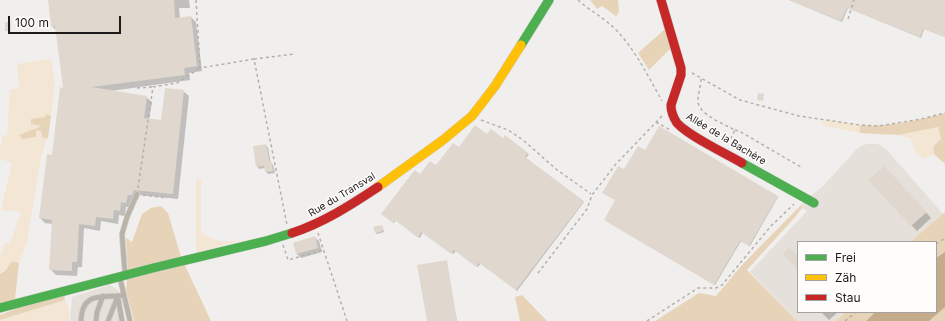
<!DOCTYPE html>
<html>
<head>
<meta charset="utf-8">
<style>
	body { margin:0 }
	#map { position:relative; width:945px; height:321px; overflow:hidden; background:#f1efed; font-family:Inter,sans-serif }
	canvas { display:block }
	.legend { position:absolute; left:797px; top:241px; width:140px; height:72px; box-sizing:border-box; background:#fffdfc; border:1px solid #a4a3a1; margin:0; padding:5px 7px; list-style:none; font-size:12px; color:#1c1b19 }
	.legend li { display:flex; align-items:center; gap:8px; height:20px }
	.legend b { width:20px; border:1px solid #a4a3a1 }
	.scale { position:absolute; left:8px; top:16px; width:113px; height:18px; box-sizing:border-box; border:2px solid #1c1b19; border-top:0; padding-left:5px; font-size:12px; line-height:14px; white-space:nowrap; color:#1c1b19; -webkit-text-stroke:3px #fffdfc; paint-order:stroke }
</style>
</head>
<body>
<div id="map">
<canvas width="945" height="321"></canvas>
<ul class="legend">
<li><b style="height:5px;background:#4caf50"></b>Frei</li>
<li><b style="height:5px;background:#ffc107"></b>Zäh</li>
<li><b style="height:5px;background:#c62828"></b>Stau</li>
</ul>
<div class="scale">100 m</div>
</div>
<script>
const g = document.querySelector('canvas').getContext('2d');
g.lineJoin = 'round';
function paint(path, color) { g.fillStyle = color; g.fill(path, 'evenodd'); }
function strokePath(path, color, width, dash) { g.strokeStyle = color; g.lineWidth = width; g.lineCap = dash ? 'butt' : 'round'; g.setLineDash(dash || []); g.stroke(path); }
function write(font, color, halo, rows, align = 'center') {
  g.font = font + ' Inter,sans-serif'; g.lineWidth = 3; g.setLineDash([]); g.textBaseline = 'middle'; g.strokeStyle = halo; g.fillStyle = color; for (const [text, x, y, turn = 0] of rows) {
    g.save(); g.translate(x, y); g.rotate((+turn || 0) * Math.PI / 180); g.textAlign = isNaN(turn) ? turn : align; if (halo) g.strokeText(text, 0, 0); g.fillText(text, 0, 0); g.restore();
  }
}
paint(new Path2D(`
	M867 144H878L886 149 943 214 910 242H798V312H846L836 321H797L750 272 807 211 802 208 801 205 810 196 821 188 856 150 861 146Z
	M110 285 118 290 126 321H70L72 297Z`), '#e5e0d9');
paint(new Path2D(`
	M51 59 55 84 51 116 46 114 43 126 36 128V137V130H42L44 138H48L45 143 41 158 27 242 19 263 12 262 5 271 0 274V256L5 242 10 243 21 212 1 210 12 163 0 159V148L3 135H7L10 90 19 88 17 64Z
	M826 119 860 125V133L821 125Z
	M938 127 941 139 933 147 934 154 923 159 916 153 910 138 898 135Z
	M196 178 201 180V231C214 243 225 242 243 240L196 253Z
	M65 300 69 308V321H0V320Z`), '#f4e6d4');
paint(new Path2D(`
	M590 0H618L619 12 616 16 602 6 597 9Z
	M665 29 671 48 649 70 638 53Z
	M945 113V164L934 154 933 147 941 139 938 127 898 135 860 133V125C890 127 916 121 945 113Z
	M46 114 51 116 48 138H44L42 136 41 131 36 130V137L22 139 19 135 42 126 31 124V119L45 117Z
	M801 205 802 208 796 216 747 270 797 321H655L699 293 716 296 742 265Z
	M161 206 168 213 181 257 211 321H134L126 290 128 270 126 238 132 242 142 214 151 208Z
	M945 212V252L936 258V242H910Z
	M12 261 19 263 15 299 0 304V274L5 271Z
	M64 295 65 300 0 320V315L26 305Z
	M522 295 547 321H520L515 297Z
	M944 307H945V321H929Z
	M846 312H875L866 321H836Z`), '#e7d3b8');
paint(new Path2D(`
	M945 252V307L929 321H866L875 312H936V258Z`), '#c4ac8b');
paint(new Path2D(`
	M49 0H189L190 8H179L180 18 191 17 196 22 202 71 189 73 190 80 111 91 146 97 152 102 149 120 162 121 183 91 189 96 178 199 139 195 138 200 133 199 132 207H126L125 216 119 215 118 224 101 221 100 231 84 228 82 267H78L77 276 56 275 50 269 53 224 45 223 40 218 53 156 64 89 57 31 52 26Z
	M789 0H945V37L924 29 921 38 848 8 842 22Z
	M487 136 503 139 505 136 529 154 526 158 584 202 517 291 481 263 478 267 456 251 453 254 423 232 420 238 396 220 394 223 382 214 420 176 436 167 459 149Z
	M266 145 268 148 271 163 273 165 275 173 268 174 266 172 265 168 259 169 257 166Z
	M645 151 778 197 750 246 741 241 715 285 606 221 616 201 625 171Z
	M890 173 931 218 917 231 870 181Z
	M382 226 384 232 377 234 376 233Z
	M314 237 319 241 322 252 301 258 297 254 294 243Z
	M446 261 457 321H428Z
	M821 312H838L829 320Z`), '#0003');
paint(new Path2D(`
	M48 0H174L175 18 191 16 197 66 184 68 185 75 91 87 147 96 144 118 161 120 165 88 184 90 173 194 134 190 132 195H128L126 203 121 202 120 211 114 210 113 219 96 217 95 226 79 224 77 262H72V271L49 270 52 220 39 218 47 154 52 155 60 87 63 88 55 26 51 27Z
	M789 0H945V37L923 29 920 37 847 8 841 21Z
	M5 22H11V31H5Z
	M758 93 764 94 763 101 757 100Z
	M475 125 487 134 491 129 503 138 505 135 528 153 525 157 584 201 516 290 479 263 476 267 454 250 451 254 421 232 418 238 395 220 393 223 381 214 413 172 415 170 420 174 430 161 436 165 453 143 459 147Z
	M659 126 778 196 749 246 740 241 714 285 604 220 615 200 602 193 618 166 624 169 638 146 645 150Z
	M266 144 269 159 271 162 273 171 265 172 264 166 256 167 253 146Z
	M884 166 927 212 911 226 868 180Z
	M382 225 383 231 375 233 373 227Z
	M315 236 318 248 296 254 293 243Z
	M789 247 798 256V270L783 254Z
	M447 260 457 321H427L417 265Z`), '#e0d8ce');
const lane = new Path2D(`
	M125 274 122 234 127 217 137 194
	M120 278 130 321
	M118 297 122 321
	M81 321C82 290 103 299 124 295
	M96 321 97 312 103 296
	M108 321 118 296`);
const fast = new Path2D(`
	M521 45 549 0
	M742 163 814 203
	M0 308 153 268 266 241 292 233`);
const slow = new Path2D(`
	M378 187 443 140 472 116 495 86 521 45`);
const jam = new Path2D(`
	M661 0 681 68V75L671 105C671 112 673 117 677 123 690 137 725 153 742 163
	M292 233C323 223 351 205 378 187`);
strokePath(lane, '#cecdcc', 6);
strokePath(fast, '#cecdcc', 10);
strokePath(slow, '#cecdcc', 10);
strokePath(jam, '#cecdcc', 10);
strokePath(new Path2D(`
	M196 0 200 68 254 59 287 225
	M578 0C590 11 605 18 617 31 636 51 648 76 662 101
	M848 19 854 0
	M254 59 294 54
	M692 73 740 100 799 116 860 125 879 126 921 119 945 113
	M701 79C701 86 698 93 698 100 697 114 724 124 735 130L729 142
	M137 88 153 87
	M481 120 508 130 523 140 556 169 591 194
	M656 122 670 130
	M735 130 739 131 801 167
	M138 188 153 87 177 83 200 68
	M143 195 167 198
	M318 233 347 321
	M936 244 945 238
	M283 245 288 260 323 250
	M538 273 587 209 592 195 616 164 663 115
	M647 321 698 288H716L722 285 771 226 794 204
	M845 321 856 312`), '#b5afaa', 1.5, [3, 3]);
strokePath(lane, '#bab3aa', 4.5);
strokePath(fast, '#4caf50', 9);
strokePath(slow, '#ffc107', 9);
strokePath(jam, '#c62828', 9);
write('10px', '#1c1b19', '#fffdfc', [
	["Allée de la Bachère",726,139,31],
	["Rue du Transval",342,195,-31]
]);
</script>
</body>
</html>
